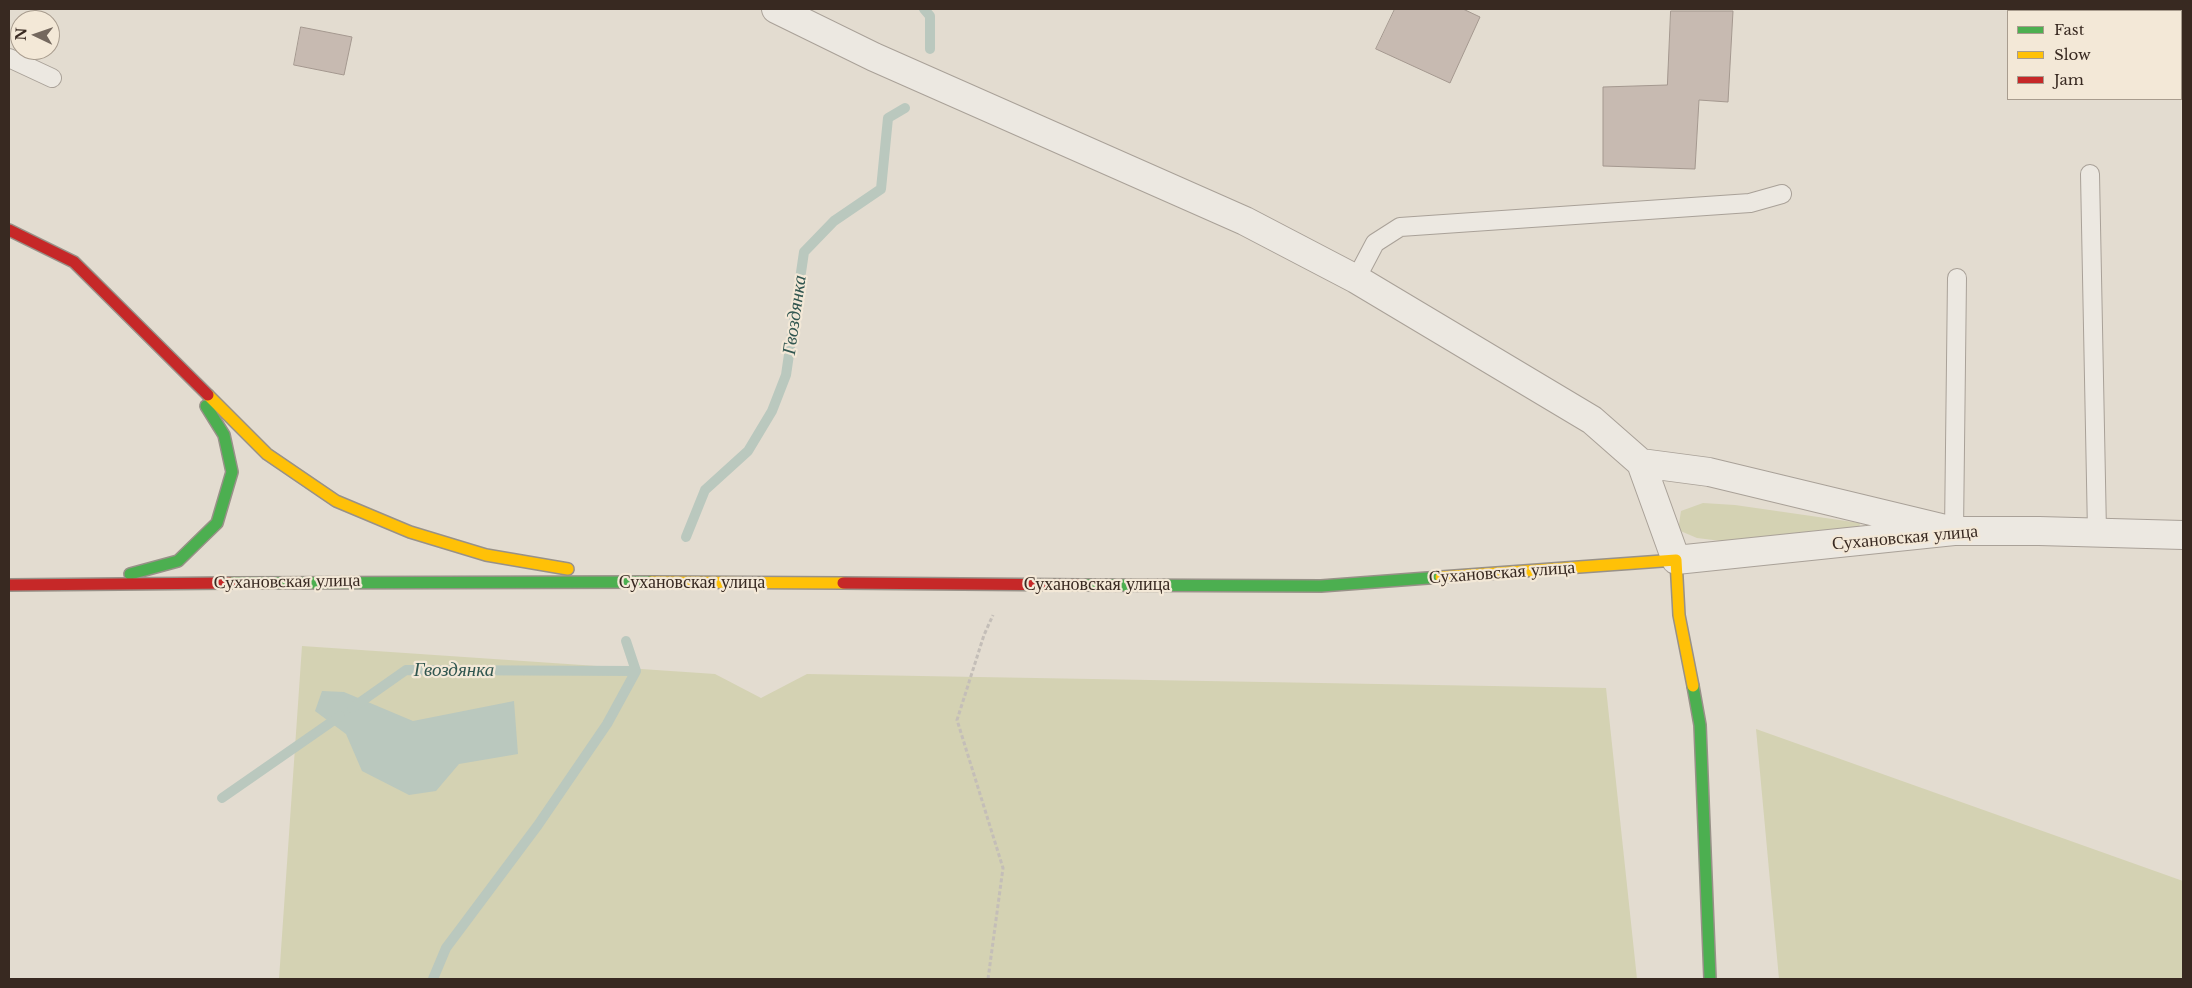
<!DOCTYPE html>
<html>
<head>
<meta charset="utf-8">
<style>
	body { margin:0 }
	#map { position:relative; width:2192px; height:988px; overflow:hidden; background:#e3dcd0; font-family:"Libre Baskerville",serif }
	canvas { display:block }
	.frame { position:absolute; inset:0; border:10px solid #382921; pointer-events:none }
	.legend { position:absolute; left:2007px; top:10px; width:175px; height:90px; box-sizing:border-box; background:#f3e8d7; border:1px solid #a89c8e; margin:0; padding:6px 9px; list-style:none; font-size:15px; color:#382921 }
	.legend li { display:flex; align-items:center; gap:10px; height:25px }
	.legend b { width:25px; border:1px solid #a89c8e }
	.north { position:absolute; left:10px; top:10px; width:50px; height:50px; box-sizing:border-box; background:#f3e8d7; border:1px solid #a89c8e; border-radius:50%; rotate:273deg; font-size:14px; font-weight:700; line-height:20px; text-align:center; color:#382921 }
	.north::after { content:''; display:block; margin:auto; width:18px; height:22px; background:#74685e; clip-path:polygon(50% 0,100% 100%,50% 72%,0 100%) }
</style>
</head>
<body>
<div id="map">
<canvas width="2192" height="988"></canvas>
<div class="frame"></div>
<ul class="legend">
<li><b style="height:6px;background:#4caf50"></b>Fast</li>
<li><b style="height:6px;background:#ffc107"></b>Slow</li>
<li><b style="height:6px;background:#c62828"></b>Jam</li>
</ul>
<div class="north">N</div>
</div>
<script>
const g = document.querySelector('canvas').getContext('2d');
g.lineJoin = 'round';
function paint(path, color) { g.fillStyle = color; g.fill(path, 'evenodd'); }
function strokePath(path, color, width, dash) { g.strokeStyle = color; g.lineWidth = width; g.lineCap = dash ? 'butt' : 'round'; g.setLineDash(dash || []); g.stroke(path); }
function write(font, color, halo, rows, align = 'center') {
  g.font = font + ' "Libre Baskerville",serif'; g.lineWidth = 4.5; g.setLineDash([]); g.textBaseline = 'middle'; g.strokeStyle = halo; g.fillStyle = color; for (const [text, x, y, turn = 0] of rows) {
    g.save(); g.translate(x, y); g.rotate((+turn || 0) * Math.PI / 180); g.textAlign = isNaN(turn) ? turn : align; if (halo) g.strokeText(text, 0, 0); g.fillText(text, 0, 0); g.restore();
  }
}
paint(new Path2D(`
	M1703 503 1735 505 1860 523 1859 531 1721 541 1697 538 1678 530 1681 511Z
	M302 646 715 674 761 698 807 674 1606 688 1637 979H279Z
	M1756 729 2183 881V979H1779Z`), '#d4d2b3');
paint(new Path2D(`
	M322 691 344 692 413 721 514 701 518 754 459 764 436 791 409 795 362 771 346 734 315 711Z`), '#bac8be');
strokePath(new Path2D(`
	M924 9 930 16V49
	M686 537 705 490 748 451 772 411 786 375 804 252 834 221 881 189 888 118 905 108
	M352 708 406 670 636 671 626 641
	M222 798 340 716
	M433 979 446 948 538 825 607 724 636 671`), '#bac8be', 10);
const building = new Path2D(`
	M1395 9H1463L1480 17 1450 83 1376 49Z
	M1671 11H1733L1728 102 1699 100 1695 169 1603 166V87L1667 85Z
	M301 27 352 37 344 75 294 65Z`);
paint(building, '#c7bab1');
strokePath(building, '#a4988f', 1);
const lane = new Path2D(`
	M9 58 52 78
	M2090 174 2097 532
	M1356 279 1375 243 1400 227 1750 203 1782 194
	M1954 531 1957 278`);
const street = new Path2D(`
	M776 9 874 57 1245 221 1356 279 1592 420 1641 463
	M1954 531 1709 472 1641 463 1676 560 1954 531H2039L2183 535`);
const fast = new Path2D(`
	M130 574 178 561 217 523 232 472 224 435 206 406
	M230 583 651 582
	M1082 585 1321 586 1441 577
	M1693 686 1700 725 1710 979`);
const slow = new Path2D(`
	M208 395 267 454 336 501 410 532 486 555 568 569
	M1441 577 1676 560 1679 615 1693 686
	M651 582 843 583`);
const jam = new Path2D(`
	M9 230 74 262 208 395
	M843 583 1082 585
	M9 585 230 583`);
strokePath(lane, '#a9a198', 20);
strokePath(street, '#a9a198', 30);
strokePath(fast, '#989188', 14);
strokePath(slow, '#989188', 14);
strokePath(jam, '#989188', 14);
strokePath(new Path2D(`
	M988 979 1003 868 957 720 984 635 993 615`), '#c4beb8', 3, [4, 2.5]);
strokePath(lane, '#ece8e1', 18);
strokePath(street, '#ece8e1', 28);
strokePath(fast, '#4caf50', 11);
strokePath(slow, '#ffc107', 11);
strokePath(jam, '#c62828', 11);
write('18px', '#382921', '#f3e8d7', [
	["Сухановская улица",1905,538,-5],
	["Сухановская улица",1502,573,-4],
	["Сухановская улица",287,582,-1],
	["Сухановская улица",692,583],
	["Сухановская улица",1097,585]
]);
write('italic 19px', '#315650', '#f3e8d7', [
	["Гвоздянка",795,315,-82],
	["Гвоздянка",454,671]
]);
</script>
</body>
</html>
